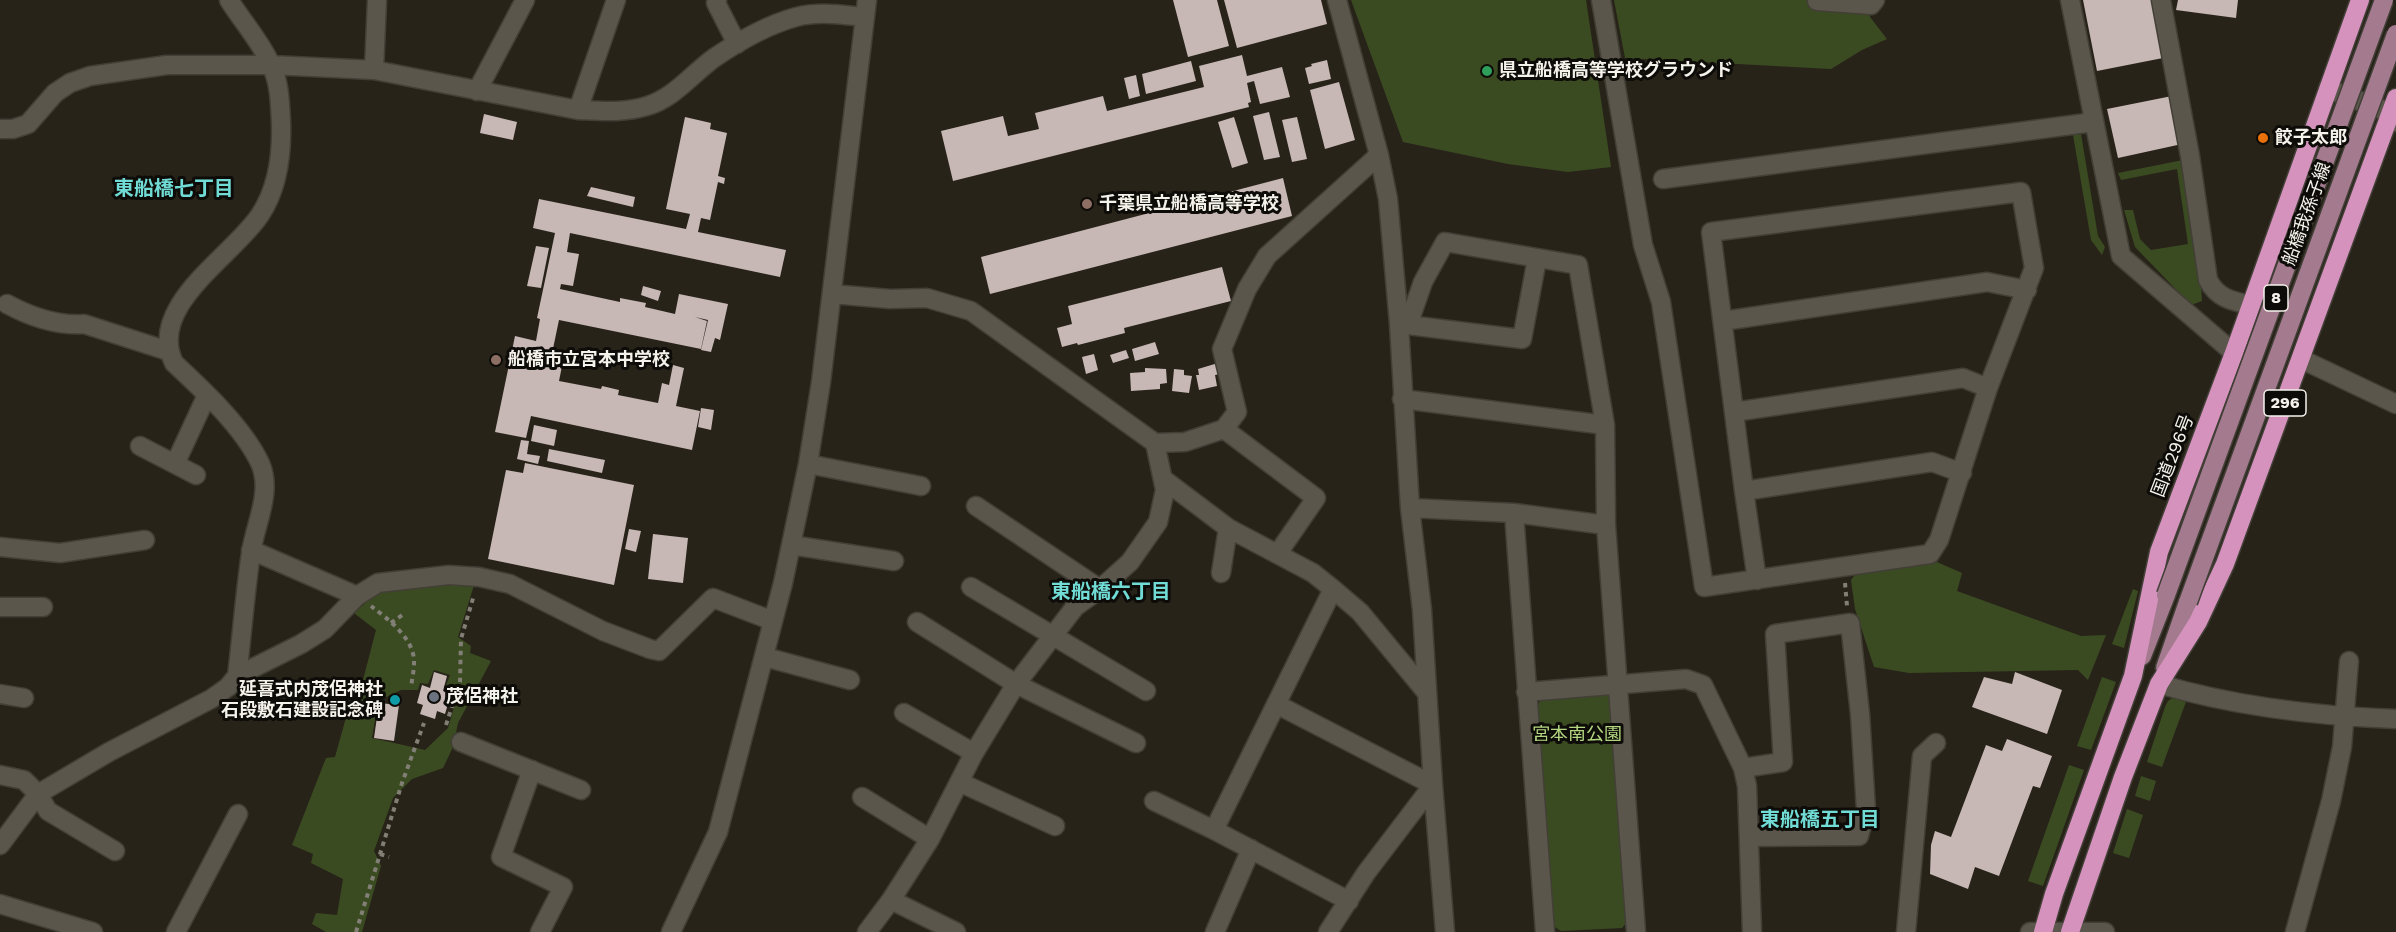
<!DOCTYPE html>
<html>
<head>
<meta charset="utf-8">
<style>
	body { margin:0 }
	canvas { display:block; background:#272319 }
</style>
</head>
<body>
<canvas width="2396" height="932"></canvas>
<script>
const g = document.querySelector('canvas').getContext('2d');
g.lineJoin = 'round';
function paint(path, color) { g.fillStyle = color; g.fill(path, 'evenodd'); }
function strokePath(path, color, width, dash) { g.strokeStyle = color; g.lineWidth = width; g.lineCap = dash ? 'butt' : 'round'; g.setLineDash(dash || []); g.stroke(path); }
function write(font, color, halo, rows, align = 'center') {
  g.font = font + ' "Work Sans","Noto Sans JP",sans-serif'; g.lineWidth = 6; g.setLineDash([]); g.textBaseline = 'middle'; g.strokeStyle = halo; g.fillStyle = color; for (const [text, x, y, turn = 0] of rows) {
    g.save(); g.translate(x, y); g.rotate((+turn || 0) * Math.PI / 180); g.textAlign = isNaN(turn) ? turn : align; if (halo) g.strokeText(text, 0, 0); g.fillText(text, 0, 0); g.restore();
  }
}
paint(new Path2D(`
	M1351 0H1586L1611 167 1568 172 1508 164 1403 142Z
	M1614 0H1871L1870 17 1887 39 1862 50 1831 69 1625 58Z
	M2081 134 2098 236 2105 247 2102 255 2091 240 2073 135Z
	M2183 160 2200 268 2202 301 2191 305 2135 247 2124 210H2133L2140 239 2151 250 2188 244 2177 169 2121 180 2118 173Z
	M1937 562 1962 573 1957 591 2081 636 2106 635 2088 680 2078 670 1909 673 1874 667 1855 609 1851 580 1857 572Z
	M475 582 458 637 471 646 470 653 491 661 458 723 453 747 443 768 412 779 393 798 374 851 381 866 362 932H326L312 924 316 913 337 915 343 879 311 863 313 854 292 845 326 758 335 757 352 696 363 680 376 630 354 613 380 590ZM434 670 450 675 445 688 458 694 448 728 425 750 372 738 378 701 401 690H418L420 683 428 684Z
	M2133 589 2138 591 2124 648 2112 644Z
	M2102 677 2116 682 2091 750 2077 746Z
	M1608 693 1614 700 1627 922 1622 928 1561 931 1553 926 1536 707 1541 700Z
	M2176 695 2187 699 2162 767 2147 762 2165 707 2168 701Z
	M2069 765 2084 770 2043 886 2028 881Z
	M2141 776 2156 781 2150 801 2135 796Z
	M2127 809 2143 815 2129 858 2113 853Z`), '#3b4b21');
paint(new Path2D(`
	M1173 0H1217L1229 46 1188 57Z
	M1224 0H1321L1327 24 1237 48Z
	M2083 0H2152L2163 58 2097 71Z
	M2178 0H2238L2236 18 2176 10Z
	M1242 55 1247 76 1282 67 1290 97 1260 104 1254 81 1247 83 1251 102 1248 103 1249 107 953 181 941 131 1003 116 1008 136 1039 129 1035 113 1103 96 1107 111 1204 87 1199 66Z
	M1327 60 1331 79 1309 84 1305 68 1312 66 1311 64Z
	M1191 61 1196 81 1146 94 1142 74Z
	M1136 75 1140 96 1129 99 1124 78Z
	M1339 82 1355 140 1325 149 1310 90Z
	M2172 96 2182 144 2118 158 2107 109Z
	M1269 112 1280 157 1264 160 1253 116Z
	M484 114 517 122 513 140 480 133Z
	M685 117 711 123 710 129 727 133 718 176 725 178 724 184 718 182 710 220 701 218 698 232 786 250 780 277 570 233 567 252 579 254 573 286 561 284 560 289 620 302V298L646 303 645 307 675 314 679 294 728 304 720 340 715 338 711 352 701 350 708 320 695 317 707 321 701 349 559 320 550 363 562 366 559 381 601 389 602 386 619 390 618 395 658 403 662 383 669 385 673 365 684 368 676 406 700 411 692 450 531 416 526 438 495 432 515 336 536 341 540 319 537 318 555 233 533 228 539 199 686 229 690 214 666 209Z
	M1234 117 1248 163 1232 168 1218 122Z
	M1297 117 1307 159 1292 162 1282 120Z
	M1283 178 1292 216 990 294 981 257Z
	M591 187 635 197 633 207 587 196Z
	M536 246 549 248 541 288 527 286Z
	M1222 267 1231 301 1124 328 1125 333 1078 345 1077 343 1062 347 1057 328 1072 324 1068 306Z
	M643 286 661 291 658 301 641 295Z
	M1155 342 1159 354 1135 361 1132 349Z
	M1126 350 1129 358 1113 363 1110 355Z
	M1094 354 1098 370 1086 374 1082 357Z
	M1218 363 1220 374 1215 375 1217 386 1199 390 1196 375H1199L1198 369Z
	M1145 368 1166 369 1167 383 1160 384V389L1131 391 1130 373 1145 372Z
	M1174 369 1184 370V375L1192 376 1189 393 1172 391Z
	M701 408 714 410 711 430 698 427Z
	M534 425 557 430 554 446 531 441Z
	M521 440 529 441 527 454 540 456 538 464 517 459Z
	M549 449 605 460 602 473 547 461Z
	M525 463 634 485 614 585 488 559 506 470 523 473Z
	M629 529 641 531 636 552 625 549Z
	M653 534 688 538 683 583 648 579Z
	M434 672 447 676 443 691 451 694 445 714 437 711 435 719 420 714 423 705 417 703 422 685 430 688Z
	M2015 672 2062 690 2047 734 1972 707 1984 677 2012 684Z
	M379 703 399 705 394 741 374 738Z
	M2007 739 2052 756 2040 788 2033 786 1999 876 1975 867 1968 889 1930 874 1931 845 1935 831 1951 837 1986 745 2002 751Z`), '#c7b7b5');
const minor = new Path2D(`
	M229 0C242 21 261 42 271 65 280 83 280 104 281 123 282 155 278 188 260 215 233 256 146 306 174 363 203 390 243 427 260 463 273 492 255 524 251 553 245 593 242 635 237 676
	M717 0 716 3 737 44
	M1337 0 1379 155 1388 199 1399 324 1410 508 1422 610 1433 785 1445 932
	M1601 0 1643 245 1661 302 1704 587 1930 554 1939 540 1988 388 2034 268 2021 192 1711 232 1744 491 1757 580
	M2070 0 2121 256 2234 353
	M2161 0 2190 156 2208 280C2217 298 2232 301 2250 305
	M1817 1 1871 5 1875 0
	M374 70 377 0
	M2328 89 2391 113 2396 122
	M477 91 525 0
	M578 110 616 0
	M0 129H13L28 124 55 93 70 83 90 76 167 65H271L374 70 578 110C601 111 624 113 647 106 674 98 692 74 714 58 739 41 767 25 796 17 819 11 842 15 865 17
	M1663 179 2094 122
	M832 294 890 299 927 298 971 311 1155 443 1165 490 1158 522 1130 562 1100 589 1075 607 1016 684 974 753 930 839 891 900 867 932
	M7 304C31 317 57 326 84 324L168 351
	M1723 321 1987 282 2027 290
	M1399 324 1408 325 1423 282 1445 242 1578 265 1605 425 1606 525 1636 932
	M1408 325 1522 339 1537 259
	M2301 359 2396 404
	M1402 399 1605 425
	M1734 412 1963 378 1988 388
	M1224 429 1316 498 1278 553
	M1155 443 1185 442 1224 429 1237 412 1222 349 1247 289 1267 256 1379 155
	M140 446 196 475
	M175 464 207 395
	M808 464 921 486
	M1163 479 1228 528 1313 573 1333 589 1360 612 1427 693
	M1744 491 1932 462 1962 473
	M976 506 1100 589
	M1410 508 1514 513 1606 525
	M1514 513 1545 932
	M791 545 894 561
	M0 547 60 553 145 540
	M251 550 357 596
	M1221 573 1228 528
	M971 587 1146 691
	M0 607H43
	M917 622 1016 684 1136 743
	M765 657 850 680
	M2159 684C2237 707 2315 716 2396 719
	M1526 692 1686 679 1703 685 1743 768 1747 786 1752 932
	M0 694 24 698
	M1276 704 1433 785 1366 873 1328 932
	M904 713 974 753
	M461 742 581 790
	M1743 768 1783 762 1775 634 1850 623 1860 714 1866 810 1859 836 1750 837
	M532 770 501 857 563 887 540 932
	M0 775 24 780 38 794 48 811 115 851
	M959 782 1055 826
	M862 797 930 839
	M1154 801 1214 830 1349 901
	M1214 830 1333 589
	M0 845 38 794 109 752 211 699 228 687 237 676 301 644 325 629 357 596 378 583 449 575 479 577 510 584 603 631 650 649 659 651 713 598 773 621
	M891 900 956 932
	M0 904 93 932
	M176 932 238 814
	M671 932 718 832 783 583 808 464 821 382 867 0
	M1215 932 1251 849
	M1906 932 1922 756 1936 743
	M2030 932H2105
	M2295 932 2331 801 2342 747 2349 661`);
const major = new Path2D(`
	M2142 656 2166 595
	M2165 668 2188 602`);
const highway = new Path2D(`
	M2043 932 2054 894 2133 676 2159 552 2234 353 2360 0
	M2070 932 2123 777 2159 684 2198 622 2225 564 2396 98`);
strokePath(minor, '#423f37', 21);
strokePath(major, '#423f37', 21);
strokePath(highway, '#423f37', 21);
strokePath(new Path2D(`
	M1845 583 1847 606
	M371 606C388 619 415 639 414 663 414 671 412 679 411 687
	M391 623 405 613
	M446 725 460 682 461 639 474 595
	M380 854 389 857
	M356 932 402 783 424 723`), '#827f76', 4, [4.5, 4.5]);
strokePath(minor, '#5b564b', 18);
strokePath(major, '#a47a8f', 18);
strokePath(highway, '#d492bd', 18);
const majorBridge = new Path2D(`
	M2166 595 2384 0
	M2188 602 2396 34`);
strokePath(majorBridge, '#423f37', 21, []);
strokePath(majorBridge, '#a47a8f', 18);
for (const [x, y, r, color] of [
	[1487,71,6,"#2e9e5b"],
	[2263,138,6,"#e8710a"],
	[1087,204,6,"#8d6e63"],
	[496,360,6,"#8d6e63"],
	[434,697,6,"#6b7280"],
	[395,700,6,"#0f9aa8"]
]) { const dot = new Path2D(); dot.arc(x, y, r, 0, 2 * Math.PI); g.fillStyle = color; g.fill(dot); strokePath(dot, '#0e0c08', 2); }
for (const [x, y, w] of [
	[2276,298,24],
	[2285,403,42]
]) { const box = new Path2D(); box.roundRect(x - w / 2, y - 13, w, 26, 4.5); g.fillStyle = '#0e0c08'; g.fill(box); strokePath(box, '#f5f2eb', 1.5); }
write('bold 16px', '#f5f2eb', null, [
	["8",2276,298],
	["296",2285,403]
]);
write('bold 18px', '#f5f2eb', '#0e0c08', [
	["県立船橋高等学校グラウンド",1499,71],
	["餃子太郎",2275,138],
	["千葉県立船橋高等学校",1099,204],
	["船橋市立宮本中学校",508,360],
	["延喜式内茂侶神社",383,690,"right"],
	["石段敷石建設記念碑",383,711,"right"],
	["茂侶神社",446,697]
], 'left');
write('18px', '#f5f2eb', '#0e0c08', [
	["船橋我孫子線",2307,214,-70],
	["国道296号",2173,456,-69]
]);
write('18px', '#b2d67f', '#0e0c08', [
	["宮本南公園",1577,735]
]);
write('bold 20px', '#70dcd5', '#0e0c08', [
	["東船橋七丁目",174,189],
	["東船橋六丁目",1111,592],
	["東船橋五丁目",1820,820]
]);
</script>
</body>
</html>
